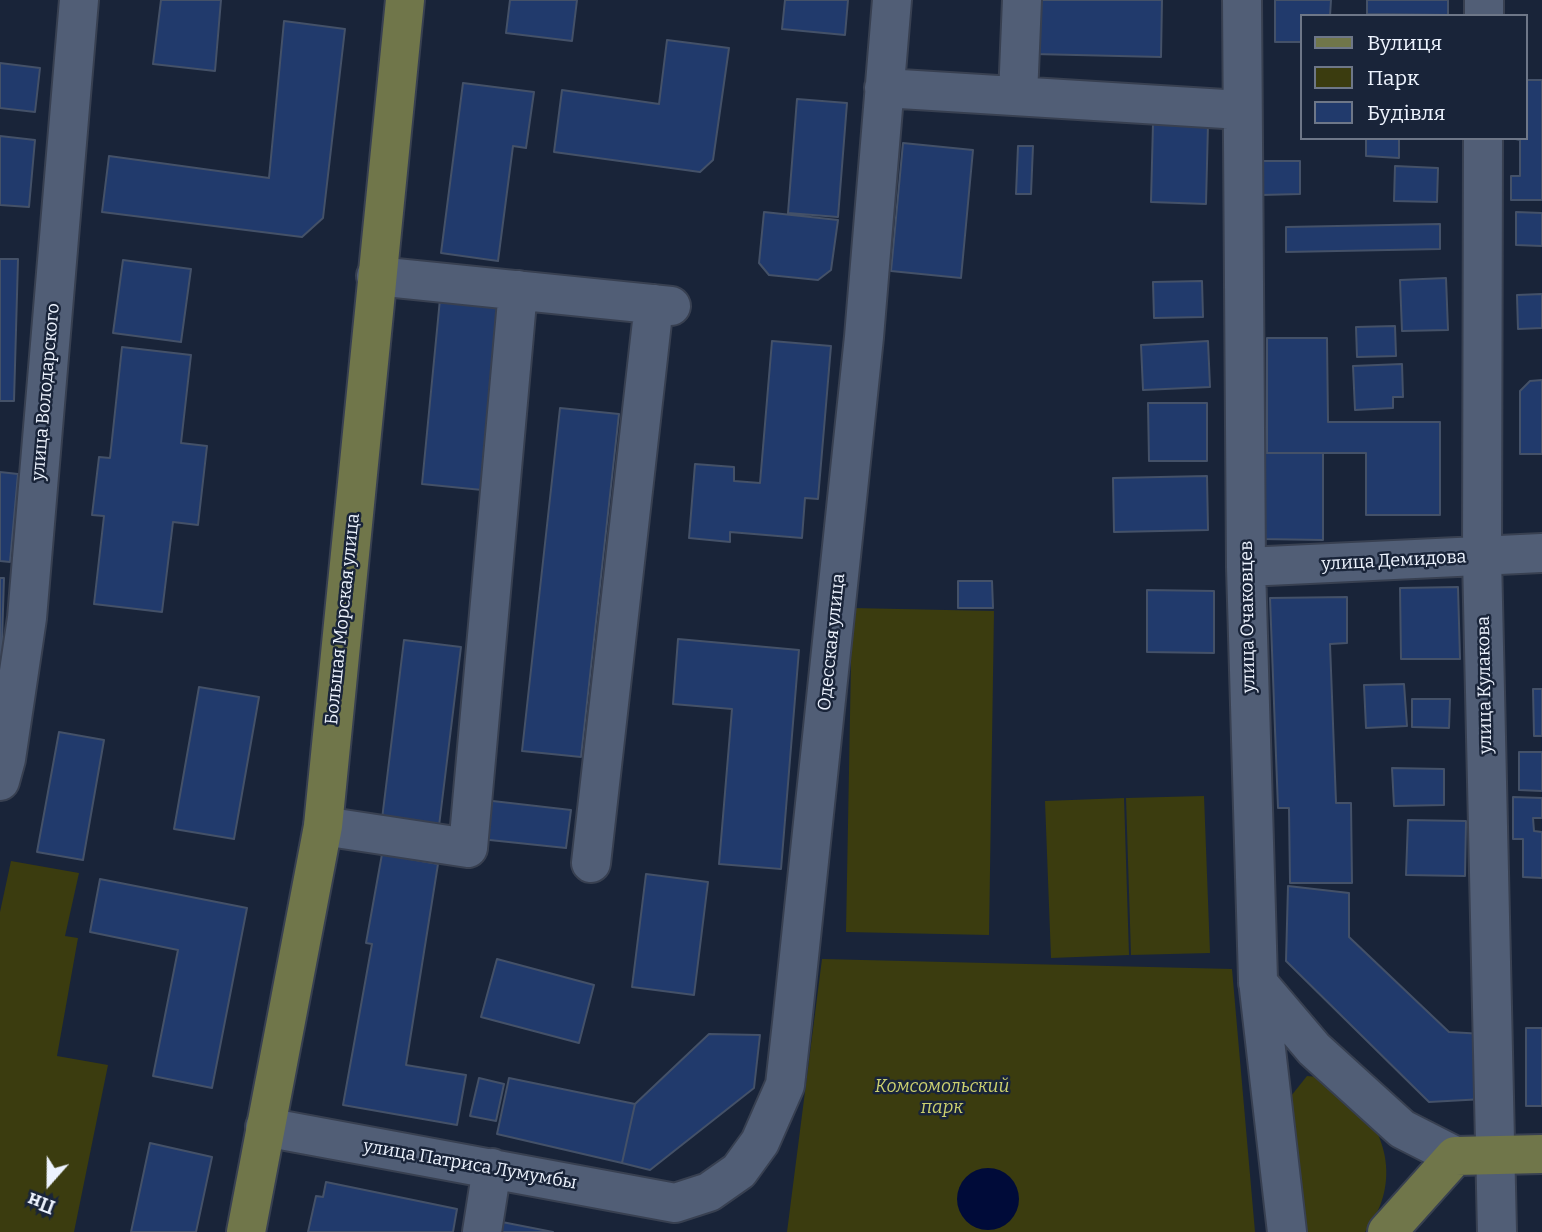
<!DOCTYPE html>
<html>
<head>
<meta charset="utf-8">
<style>
	body { margin:0 }
	#map { position:relative; width:1542px; height:1232px; overflow:hidden; background:#192439; font-family:Bitter,serif }
	canvas { display:block }
	.legend { position:absolute; left:1300px; top:14px; width:228px; height:126px; box-sizing:border-box; background:#192439; border:2px solid #6e7788; margin:0; padding:9px 12px; list-style:none; font-size:21px; color:#edf3fe }
	.legend li { display:flex; align-items:center; gap:14px; height:35px }
	.legend b { width:35px; border:2px solid #6e7788 }
	.north { position:absolute; left:14px; top:1148px; width:70px; height:70px; -webkit-text-stroke:5px #192439; paint-order:stroke; rotate:201deg; font-size:19px; font-weight:700; line-height:28px; text-align:center; color:#edf3fe }
	.north::after { content:''; display:block; margin:auto; width:24px; height:32px; background:#edf3fe; clip-path:polygon(50% 0,100% 100%,50% 72%,0 100%) }
</style>
</head>
<body>
<div id="map">
<canvas width="1542" height="1232"></canvas>
<ul class="legend">
<li><b style="height:9px;background:#70764a"></b>Вулиця</li>
<li><b style="height:19px;background:#3b3c0f"></b>Парк</li>
<li><b style="height:19px;background:#213a6c"></b>Будівля</li>
</ul>
<div class="north">Пн</div>
</div>
<script>
const g = document.querySelector('canvas').getContext('2d');
g.lineJoin = 'round';
function paint(path, color) { g.fillStyle = color; g.fill(path, 'evenodd'); }
function strokePath(path, color, width, dash) { g.strokeStyle = color; g.lineWidth = width; g.lineCap = dash ? 'butt' : 'round'; g.setLineDash(dash || []); g.stroke(path); }
function write(font, color, halo, rows, align = 'center') {
  g.font = font + ' Bitter,serif'; g.lineWidth = 5; g.setLineDash([]); g.textBaseline = 'middle'; g.strokeStyle = halo; g.fillStyle = color; for (const [text, x, y, turn = 0] of rows) {
    g.save(); g.translate(x, y); g.rotate((+turn || 0) * Math.PI / 180); g.textAlign = isNaN(turn) ? turn : align; if (halo) g.strokeText(text, 0, 0); g.fillText(text, 0, 0); g.restore();
  }
}
paint(new Path2D(`
	M852 608 994 611 989 935 846 932Z
	M1204 796 1210 953 1131 955 1126 798Z
	M1124 798 1129 955 1051 958 1045 801Z
	M11 861 79 873 65 936 78 938 57 1056 108 1065 74 1232H0V912Z
	M822 959 1232 969 1255 1232H787Z
	M1307 1076C1314 1077 1322 1077 1329 1078 1336 1081 1344 1090 1350 1096 1390 1133 1400 1187 1365 1232H1304L1291 1096Z`), '#3b3c0f');
paint(new Path2D(`
	M957 1199a31 31 0 1 1 62 0a31 31 0 1 1-62 0Z`), '#000b39');
const building = new Path2D(`
	M161 0H221L215 71 153 64Z
	M510 0H577L572 41 506 33Z
	M785 0H848L845 35 782 29Z
	M1035 0H1162L1161 57 1034 54Z
	M1275 0H1331L1330 16H1302V42H1275Z
	M1367 0H1448V15L1367 14Z
	M284 21 345 29 323 218 302 237 102 212 109 156 269 178Z
	M667 40 729 48 713 160 700 172 554 152 562 90 659 104Z
	M0 63 40 68 35 112 0 108Z
	M1526 80H1542V200H1511V176H1520V140L1511 138H1526Z
	M463 83 534 92 526 148 513 146 498 261 441 253Z
	M797 99 847 103 838 217 788 213Z
	M1153 123 1208 124 1206 204 1151 202Z
	M0 136 35 140 29 207 0 205Z
	M1366 138H1399V158L1366 156Z
	M903 143 973 150 961 278 891 271Z
	M1018 146H1033L1031 194H1016Z
	M1261 161H1300V194L1261 195Z
	M1395 166 1438 168 1437 202 1394 201Z
	M764 212 838 220 831 270 818 280 769 275 759 263Z
	M1516 212 1542 213V246L1516 245Z
	M1440 224V249L1286 252V227Z
	M0 259H18L14 401H0Z
	M123 260 191 269 181 342 113 333Z
	M1446 278 1448 330 1402 331 1400 280Z
	M1202 281 1203 317 1154 318 1153 282Z
	M1542 294V328L1518 329 1517 295Z
	M440 299 499 305 482 490 422 484Z
	M1395 326 1396 356 1357 357 1356 327Z
	M1267 338H1327L1328 422H1440V515H1366V453H1267Z
	M772 341 831 346 818 499 805 498 802 538 730 532V542L689 538 695 464 734 467V481L760 483Z
	M1208 341 1210 387 1143 390 1141 345Z
	M122 347 191 355 181 443 207 446 198 525 173 522 162 612 94 604 104 516 92 515 99 457 110 458Z
	M1402 364 1403 397H1393V408L1355 410 1353 366Z
	M1542 380V454H1520V391L1530 381Z
	M1148 403H1207V461H1149Z
	M560 408 619 414 581 757 522 751Z
	M1263 453H1323V540L1262 539Z
	M0 472 18 474 10 562 0 561Z
	M1207 476 1208 530 1114 532 1113 478Z
	M0 578H4L1 672H0Z
	M958 581H992L993 608H958Z
	M1458 587 1460 659H1401L1400 588Z
	M1147 590 1214 591V653L1147 652Z
	M1347 597V643L1330 644 1336 803H1351L1352 883H1290L1289 808H1278L1270 598Z
	M678 639 799 650 781 869 719 864 732 709 673 704Z
	M404 640 461 647 439 826 382 819Z
	M1404 684 1407 726 1366 728 1364 685Z
	M199 687 259 697 234 839 174 829Z
	M1533 689H1542V736H1534Z
	M1412 699H1450L1449 728 1412 727Z
	M59 732 104 740 83 860 37 852Z
	M1519 752H1542V791L1519 790Z
	M1392 768 1444 769V805L1394 806Z
	M1513 797 1542 798V818H1533L1534 831 1542 832V878L1523 877V839H1513Z
	M484 800 571 810 566 848 480 839Z
	M1408 820 1466 821 1465 876 1406 875Z
	M382 854 438 864 406 1065 466 1075 457 1125 343 1105 372 944 366 943Z
	M646 874 708 882 694 995 632 987Z
	M100 879 247 908 212 1088 153 1076 178 950 90 932Z
	M1288 886 1349 893V937L1449 1032 1484 1034V1099L1429 1102 1286 961Z
	M497 959 594 985 579 1043 481 1017Z
	M1526 1028H1542V1106H1526Z
	M709 1034 760 1035 754 1088 650 1170 622 1163 635 1104Z
	M479 1078 504 1084 496 1121 470 1116Z
	M509 1078 635 1104 622 1163 497 1134Z
	M150 1143 212 1157 196 1232H131Z
	M326 1182 457 1209 453 1232H308L316 1196 323 1197Z
	M502 1222 553 1232H500Z`);
paint(building, '#213a6c');
strokePath(building, '#445168', 2);
const minor = new Path2D(`
	M1242 0 1246 567 1258 980 1287 1232
	M1484 16V0
	M884 88 1241 110
	M1018 96 1022 0
	M1483 138 1482 557 1497 1232
	M376 276 671 306
	M1246 567 1542 553
	M0 781 6 759 27 618 79 0
	M323 826 468 848 518 290
	M591 863 654 304
	M1258 983 1314 1049 1402 1129 1455 1156
	M265 1127 675 1203 709 1192 739 1171 760 1142 785 1085 792 1023 864 337 892 0
	M482 1232 492 1168`);
const major = new Path2D(`
	M246 1232 323 826 405 0
	M1387 1232 1455 1156 1542 1154`);
strokePath(minor, '#384051', 42);
strokePath(major, '#384051', 42);
strokePath(minor, '#515e76', 38);
strokePath(major, '#70764a', 38);
write('18px', '#edf3fe', '#192439', [
	["улица Володарского",46,392,-85],
	["улица Демидова",1394,561,-3],
	["улица Очаковцев",1248,617,-91],
	["Большая Морская улица",343,619,-84],
	["Одесская улица",832,642,-84],
	["улица Кулакова",1485,685,-91],
	["улица Патриса Лумумбы",470,1165,10]
]);
write('italic 18px', '#cdd16f', '#192439', [
	["Комсомольский",942,1087],
	["парк",942,1108]
]);
</script>
</body>
</html>
